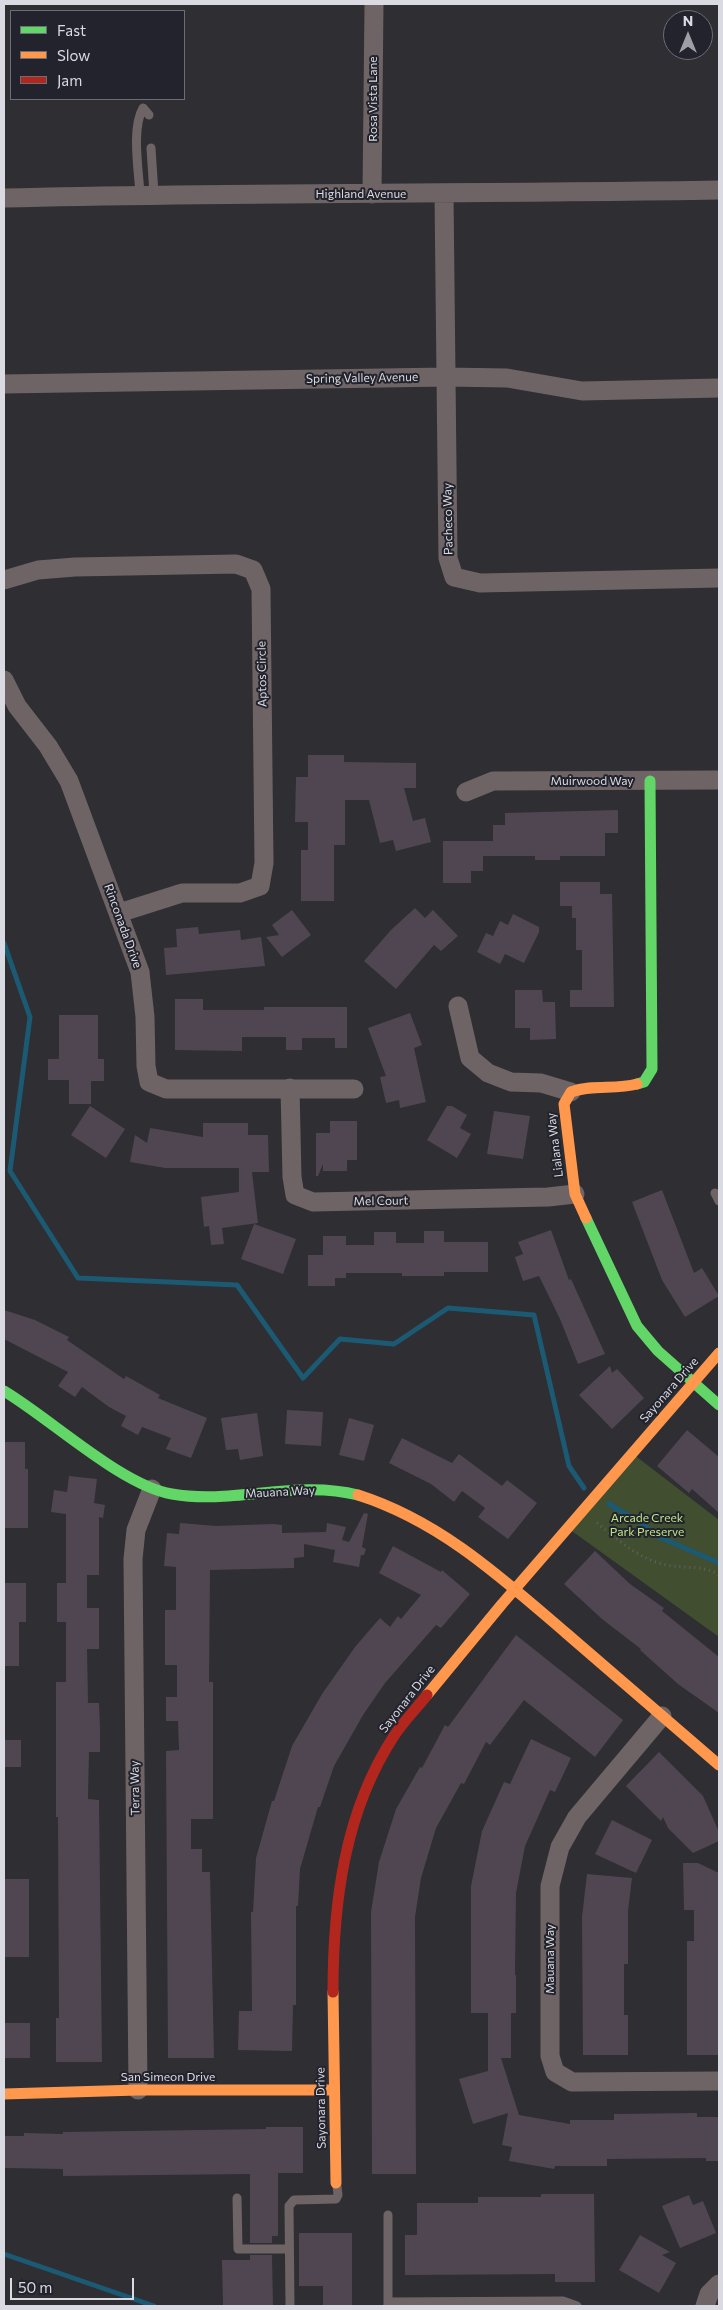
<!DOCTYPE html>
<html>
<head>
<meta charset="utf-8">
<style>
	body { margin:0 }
	#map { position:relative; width:723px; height:2310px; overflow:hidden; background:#2e2e33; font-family:Commissioner,sans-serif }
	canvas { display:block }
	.frame { position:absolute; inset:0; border:5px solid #dadbe2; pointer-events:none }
	.legend { position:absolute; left:10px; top:10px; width:175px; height:90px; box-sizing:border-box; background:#22232c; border:1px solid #6c6d75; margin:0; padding:6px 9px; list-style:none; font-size:15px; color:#dadbe2 }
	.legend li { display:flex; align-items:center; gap:10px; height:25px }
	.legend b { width:25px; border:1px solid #6c6d75 }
	.north { position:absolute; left:663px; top:10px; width:50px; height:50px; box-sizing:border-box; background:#22232c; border:1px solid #6c6d75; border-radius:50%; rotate:0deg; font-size:14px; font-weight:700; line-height:20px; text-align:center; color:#dadbe2 }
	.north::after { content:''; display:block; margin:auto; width:18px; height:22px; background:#9e9ea5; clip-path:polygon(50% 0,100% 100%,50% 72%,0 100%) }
	.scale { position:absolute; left:10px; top:2278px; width:124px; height:22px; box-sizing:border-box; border:2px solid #dadbe2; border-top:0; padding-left:6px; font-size:15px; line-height:18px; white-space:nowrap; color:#dadbe2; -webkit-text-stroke:4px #22232c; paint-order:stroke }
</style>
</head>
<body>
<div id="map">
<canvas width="723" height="2310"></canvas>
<div class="frame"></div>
<ul class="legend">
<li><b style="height:6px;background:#63d668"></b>Fast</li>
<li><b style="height:6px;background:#ff974d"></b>Slow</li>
<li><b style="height:6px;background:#b3261e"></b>Jam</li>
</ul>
<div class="north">N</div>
<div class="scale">50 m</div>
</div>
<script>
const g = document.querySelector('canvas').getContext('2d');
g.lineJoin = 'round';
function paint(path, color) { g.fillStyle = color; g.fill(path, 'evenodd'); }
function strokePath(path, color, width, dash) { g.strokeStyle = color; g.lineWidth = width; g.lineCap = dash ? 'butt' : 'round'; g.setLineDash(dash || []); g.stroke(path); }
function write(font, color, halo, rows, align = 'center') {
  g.font = font + ' Commissioner,sans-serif'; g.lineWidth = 4; g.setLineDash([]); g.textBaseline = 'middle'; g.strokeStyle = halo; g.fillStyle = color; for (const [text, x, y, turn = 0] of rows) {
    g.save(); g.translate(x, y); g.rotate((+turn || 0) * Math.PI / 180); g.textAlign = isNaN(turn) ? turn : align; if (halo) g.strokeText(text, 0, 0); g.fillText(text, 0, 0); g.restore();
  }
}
paint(new Path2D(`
	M633 1454 719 1520V1637L569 1529Z`), '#414e30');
strokePath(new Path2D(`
	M4 943 30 1017 10 1171 78 1278 237 1285 303 1378 340 1339 394 1344 448 1308 534 1315 569 1466 584 1488
	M609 1504 641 1523 659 1537 719 1563
	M4 2254 154 2306`), '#1b5a72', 5);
paint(new Path2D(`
	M308 755H344V762L416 763V788H404L413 821 425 818 431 842 396 851 393 840 380 843 369 800H345V845H334V901H301V850H308V822H295L296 777H308Z
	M618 810V833H605V856H560V860H535V856H483V871H471V883H443V841H493V825H505V813Z
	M560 882H600V894H612L614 1007H570V990H582V950H576V918H572V906H560Z
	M415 908 425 918 433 910 458 936 441 951 434 945 396 989 364 961 391 930Z
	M292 910 311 935 282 957 266 937 279 935 272 925Z
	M513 914 539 927V932L524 963 505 954 500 964 477 952 486 933 493 936 500 921 508 925Z
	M198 927 199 934 240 930 241 940 261 937 265 966 166 975 164 948 177 947 176 929Z
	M515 990H542L543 1002H555L556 1039 530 1040V1028H515Z
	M175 999H203V1010H264V1007H347V1048H335V1038H302V1050H286V1037H242V1051L175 1050Z
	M410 1013 422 1045 414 1048 426 1102 400 1108 399 1100 386 1103 380 1077 386 1076 368 1028Z
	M59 1015H98V1059H104V1081H91V1104H69V1080H48V1059H59Z
	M90 1106 125 1129 106 1158 71 1135Z
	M447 1106H452L467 1115 460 1128 471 1134 457 1158 427 1140Z
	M494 1111 530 1116 523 1159 487 1154Z
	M330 1121H357V1160H347V1171H323V1164L318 1176H316V1133H330Z
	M203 1123H248V1135H268L269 1172H252L258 1223 222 1228 224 1244 211 1245 209 1226 204 1227 201 1197 239 1192V1168H165L130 1162 135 1135 147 1143 150 1128 203 1137Z
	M662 1190 694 1273 702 1268 719 1296 685 1317 662 1280 632 1202Z
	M254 1224 296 1239 283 1274 241 1259Z
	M551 1230 569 1280 571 1279 605 1354 578 1364 560 1319 539 1276 523 1281 515 1257 523 1254 518 1242Z
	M424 1231H444V1242H488V1272H444V1276H402V1273H346V1278H335V1286H308V1255H323V1236H346V1245H374V1232H396V1243H424Z
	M4 1310 35 1320 69 1337 67 1340 124 1379 126 1376 160 1395 158 1398 207 1418 191 1458 166 1449 171 1438 142 1427 138 1435 121 1426 126 1416 109 1407 82 1387 75 1397 58 1386 68 1372 4 1339Z
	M610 1366 612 1373 617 1369 644 1398 612 1429 579 1395Z
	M287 1410 323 1412 321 1446 285 1444Z
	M257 1413 263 1456 240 1460 238 1449 226 1450 221 1418Z
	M349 1418 374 1425 364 1461 339 1455Z
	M687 1430 719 1457V1513L692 1489 689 1493 657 1466Z
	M402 1438 452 1463 459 1454 502 1486 507 1480 537 1503 508 1539 478 1517 485 1508 462 1491 454 1502 431 1484 389 1463Z
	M4 1442H25V1469H28V1528H4Z
	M69 1476 97 1479 94 1503 105 1505 103 1518 99 1517V1575H87V1608H99V1649H87L88 1703H99L100 1728V1752H89L88 1799 99 1800 102 2062H56V2018H59L58 1817H56V1682H66V1622H57V1583H66V1514L51 1512 54 1490 67 1492Z
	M364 1513 368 1514 362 1547 366 1549 364 1555H361L359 1567 333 1562 335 1550 304 1544V1557L294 1558V1568L210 1570 209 1682H213V1819H191V1849H202V1872H210L214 2058H168L166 1751 179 1750 178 1721H166V1697H177V1665H165V1610H176V1567L164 1566 167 1533 179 1534 180 1523 216 1526 273 1524 282 1525V1533L326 1532 327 1523 346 1527 342 1540 349 1542Z
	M393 1546 441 1572 442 1570 470 1594 441 1628 436 1625 385 1683 363 1715 334 1766 320 1807H318L300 1869 298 1906H296V2005H293L292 2051 238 2050 239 2011H252L251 1912H253L256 1858 272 1801H274L292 1746 322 1694 355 1647 380 1618 390 1627 398 1616 401 1619 421 1595 379 1573Z
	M595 1551 630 1584 664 1608 662 1611 719 1657V1713L678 1684 640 1650 641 1649 602 1619 564 1584Z
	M4 1583H26V1622H19V1666H4Z
	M516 1635 623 1720 595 1757 524 1700 490 1745 486 1742 464 1784 461 1783 436 1828 421 1878 415 1917 416 2174H372L371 1912 379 1862 396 1809 420 1767 422 1768 445 1725 448 1727Z
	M531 1739 571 1758 555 1792 550 1790 525 1846 516 1893 515 1975H516V2013H511V2058H501L519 2115 570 2124V2120H614V2114L697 2113V2117H719V2161H706V2158L607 2159V2166H555L554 2169 509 2161 512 2147 502 2145 508 2113 473 2124 459 2079 488 2071V2013H471V1886L482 1831 504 1782 510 1784Z
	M4 1740H21V1767H4Z
	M659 1752 703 1796 719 1832V1841L693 1853 668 1828 663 1817 661 1821 626 1786Z
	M612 1820 652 1840 636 1873 595 1854Z
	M683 1863H698L719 1873V2055H687V1941H694V1910H684Z
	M587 1874 632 1878 628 1911V1964H624V2015H628V2055H583L582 1917Z
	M4 1879H29V1957H4Z
	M4 2023H30V2058H4Z
	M266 2127H303V2173H278V2236H272V2243H250V2174L63 2176V2169L4 2168V2136H24V2133L63 2134V2132L266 2129Z
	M541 2194H594L595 2282H555V2274L405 2275V2235H417V2203H478V2197H541Z
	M689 2195 693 2205 703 2201 716 2233 680 2248 662 2206Z
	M299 2233H352V2306H323V2286H299Z
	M640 2235 670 2252 662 2255 676 2263 659 2293 619 2270Z
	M250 2255H272L273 2306 223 2305 222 2260H250Z`), '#4f4651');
strokePath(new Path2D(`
	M597 1523C618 1540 639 1559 666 1565 685 1569 702 1564 719 1575`), '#666063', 3, [1, 4]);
strokePath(new Path2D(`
	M151 148 154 194
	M140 195C139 171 131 129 143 108L149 115
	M715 1193 719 1201
	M237 2198 238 2249H289
	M388 2215V2306
	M388 2302 563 2301 577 2306
	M290 2306 289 2206 294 2200 336 2199 338 2195 337 2186`), '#6e6465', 9);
strokePath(new Path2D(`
	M372 194 374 4
	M444 194 448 558 454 577 480 583 719 578
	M4 198C242 192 481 194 719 190
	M4 384 446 377 507 378 582 391 719 388
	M4 580 38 570 75 567 236 564 253 570 261 589 264 863 260 886 240 893H182L119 913
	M4 680 17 706 48 746 69 781 140 972 145 1017 146 1066 149 1082 166 1089H354
	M466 792 493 781 719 780
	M458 1006 470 1058 488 1073 511 1082 541 1083 571 1092
	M290 1088 292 1177 295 1195 313 1202 548 1197 575 1194
	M662 1716 577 1817 560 1847 550 1886V2056L555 2072 572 2082 719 2081
	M138 2090 133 1559 136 1530 152 1489
	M705 2306 709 2294 719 2284`), '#6e6465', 19);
strokePath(new Path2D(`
	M637 1084 644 1082 652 1069 650 781
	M586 1218 637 1326 658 1351 719 1405
	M4 1391C51 1419 122 1486 172 1494 234 1505 296 1479 358 1495`), '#63d668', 11);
strokePath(new Path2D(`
	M586 1218 575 1194 564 1104 571 1092C593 1084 615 1090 637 1084
	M358 1495C440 1521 502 1578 566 1633 617 1677 668 1721 719 1765
	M427 1695 502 1604 719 1353
	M333 1992 336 2183
	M4 2094 138 2090H333`), '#ff974d', 11);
strokePath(new Path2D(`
	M333 1992C333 1904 344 1812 394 1736 403 1722 416 1709 427 1695`), '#b3261e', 11);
write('12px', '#dadbe2', '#22232c', [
	["Rosa Vista Lane",373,99,-90],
	["Highland Avenue",361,194],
	["Spring Valley Avenue",362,378,-1],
	["Pacheco Way",448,519,-91],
	["Aptos Circle",262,674,-91],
	["Muirwood Way",592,781],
	["Rinconada Drive",123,926,70],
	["Lialana Way",555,1145,-97],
	["Mel Court",381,1201,-1],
	["Sayonara Drive",669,1390,-49],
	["Mauana Way",280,1492,-3],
	["Sayonara Drive",407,1699,-52],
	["Terra Way",135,1788,-91],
	["Mauana Way",550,1959,-90],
	["San Simeon Drive",168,2077],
	["Sayonara Drive",321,2108,-91]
]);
write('12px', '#c0e687', '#22232c', [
	["Arcade Creek",647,1518],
	["Park Preserve",647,1532]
]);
</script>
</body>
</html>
